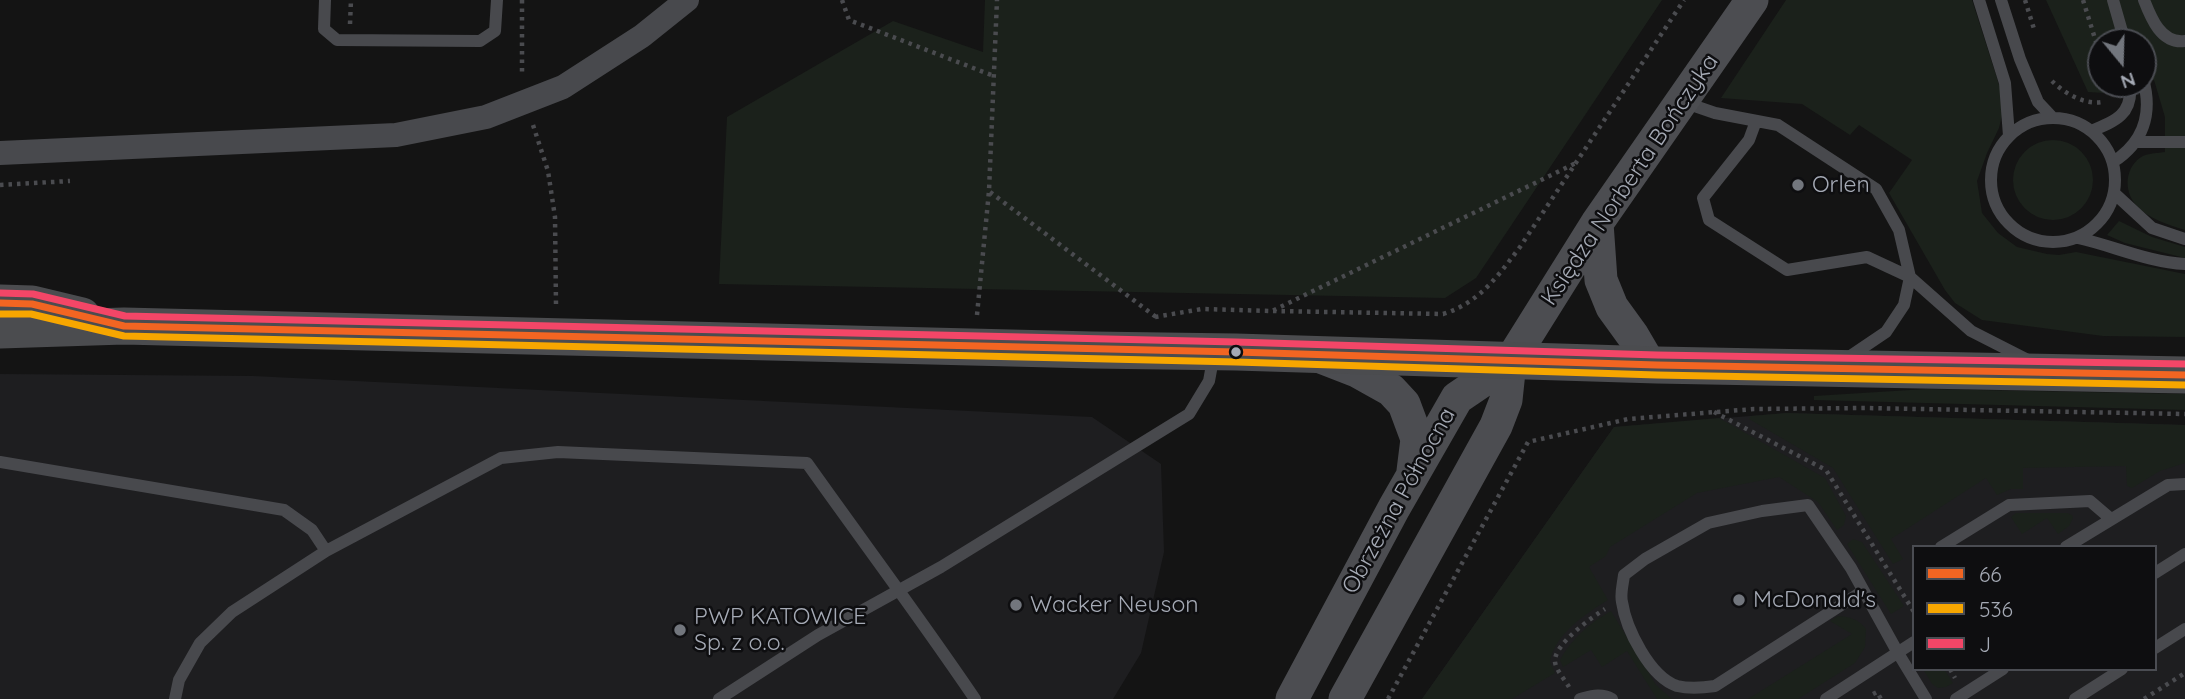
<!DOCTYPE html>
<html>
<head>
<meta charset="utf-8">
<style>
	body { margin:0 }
	#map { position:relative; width:2185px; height:699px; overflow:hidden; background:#141414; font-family:Quicksand,sans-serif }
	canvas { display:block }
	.legend { position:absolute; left:1912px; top:545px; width:245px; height:126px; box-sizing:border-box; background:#0e0e10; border:2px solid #4a4c52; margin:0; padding:9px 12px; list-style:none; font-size:21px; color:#a5aab5 }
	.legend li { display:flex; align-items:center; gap:14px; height:35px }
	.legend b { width:35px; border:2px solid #4a4c52 }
	.north { position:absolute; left:2087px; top:28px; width:70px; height:70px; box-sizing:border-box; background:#0e0e10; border:2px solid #4a4c52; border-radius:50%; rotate:161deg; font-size:19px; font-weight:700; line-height:28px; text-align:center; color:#a5aab5 }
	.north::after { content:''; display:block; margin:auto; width:24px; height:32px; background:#72767d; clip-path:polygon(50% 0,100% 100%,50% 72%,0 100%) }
</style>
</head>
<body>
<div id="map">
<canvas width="2185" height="699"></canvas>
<ul class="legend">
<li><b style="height:9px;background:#f26522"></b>66</li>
<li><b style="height:9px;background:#f7a600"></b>536</li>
<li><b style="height:9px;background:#f34667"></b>J</li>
</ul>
<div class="north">N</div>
</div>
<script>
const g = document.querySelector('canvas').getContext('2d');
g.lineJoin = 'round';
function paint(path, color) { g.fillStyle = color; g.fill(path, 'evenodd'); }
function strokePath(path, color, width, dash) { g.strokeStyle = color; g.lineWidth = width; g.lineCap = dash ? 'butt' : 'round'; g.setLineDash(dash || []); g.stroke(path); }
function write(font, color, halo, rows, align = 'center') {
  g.font = font + ' Quicksand,sans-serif'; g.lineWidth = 5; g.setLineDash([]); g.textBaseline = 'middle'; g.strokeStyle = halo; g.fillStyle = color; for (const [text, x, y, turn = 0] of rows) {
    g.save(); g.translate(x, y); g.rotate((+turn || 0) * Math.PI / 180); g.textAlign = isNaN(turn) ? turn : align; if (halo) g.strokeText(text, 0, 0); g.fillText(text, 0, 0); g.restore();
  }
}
paint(new Path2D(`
	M0 374 253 376 1092 417 1161 464 1164 552 1141 653 1113 699H0Z
	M1787 413 2185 425V699H1422L1614 427ZM1914 547H2155V669H1914Z`), '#1e1e20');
paint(new Path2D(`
	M985 0H1662L1476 278 1445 298 719 284 727 117 893 21 983 52Z
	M1786 0H1972L2002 94 2003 111 1999 128 1987 153 1977 181 1982 213 1998 233 2017 247 2047 254 2059 255 2076 252 2185 274V337L2103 336 1982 320 1955 303 1945 290 1889 193 1912 160 1859 125 1850 135 1802 104 1721 98Z
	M2046 0H2185V230C2168 225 2147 218 2136 205 2123 190 2125 166 2143 156 2150 153 2158 153 2165 152V117L2154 80 2143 82V42H2101V84H2136L2104 93 2088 92Z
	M2013 180a40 40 0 1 1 80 0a40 40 0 1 1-80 0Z
	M2119 221 2152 237 2185 247V258L2125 243 2107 235Z
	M1926 389 2185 394V410L1814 400V396Z
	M1787 413 2185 425V463L2160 471 2132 488 2127 486 2126 466 2023 468V489H2011L1997 495 1986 478 1891 539 1903 559 1893 564 1833 468 1749 419 1751 416Z
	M1719 418 1825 478 1846 516 1844 525 1837 530 1818 502 1779 477 1697 493 1610 547 1606 556 1589 567 1608 600C1585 614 1555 634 1550 662L1555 673 1512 699H1422L1614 427Z
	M2016 513H2067L2072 515 2073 518 2069 526 2058 534 2047 518 2022 534 2011 517Z
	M1853 539 1862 542 1904 606 1891 614 1847 544Z
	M1611 611 1656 685 1672 699H1657L1627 651 1602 667 1591 650 1563 667 1560 660C1571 639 1591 622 1611 611Z
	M1838 616C1851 617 1858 619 1866 629L1865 647 1855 663 1798 699H1748L1852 634 1830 621Z
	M1923 669H1944L1953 683 1946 687 1938 688 1932 684Z`), '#1b211b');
strokePath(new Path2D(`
	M522 0V76
	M842 0 849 20 994 76
	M2025 0 2034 29
	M2083 0 2101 58
	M350 24 351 0
	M2052 81C2064 93 2084 105 2102 102
	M533 125 548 171 555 217 556 305
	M0 185 70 181
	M990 192 1156 317
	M1273 311 1443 314C1479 303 1498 276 1520 247L1684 0
	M977 315 989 191 997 0
	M1155 317 1202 309 1272 311 1576 163
	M1714 412 1826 470 1914 612
	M1950 669 1955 678
	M1569 687C1565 680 1556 670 1555 662 1553 645 1592 617 1605 609
	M1873 694 1877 692 1881 699
	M1388 699 1528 442 1628 419 1754 409 1865 408 2185 414
	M2144 699 2185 673`), '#4a4b4f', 4.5, [3.5, 5]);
strokePath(new Path2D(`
	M325 0 324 29 337 40 480 41 495 31 497 0
	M1979 0 2005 83 2009 136
	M2001 0 2020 59 2038 102 2053 118
	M2113 0 2125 42
	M2144 0C2151 18 2161 44 2185 41
	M1683 102 1715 113 1778 125 1876 189 1899 230 1910 277 1904 305 1886 332 1846 359
	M1991 180a62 62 0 1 1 124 0a62 62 0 1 1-124 0Z
	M1756 121 1749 140 1703 198 1709 220 1787 270 1867 257 1910 277 1971 331 2028 360
	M2091 131C2116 121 2133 114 2130 84
	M2135 142H2185
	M2113 162C2143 143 2153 114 2143 79
	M2114 193 2152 228 2185 239
	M2078 238C2114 246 2148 262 2185 264
	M0 462 284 510 312 530 326 551
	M1941 547 2009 505 2090 501 2111 519
	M2066 547 2168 485 2185 484
	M2155 573 2185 554
	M1863 591 1715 686C1702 688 1690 689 1677 686 1650 677 1626 629 1622 602 1620 594 1623 584 1624 575L1645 559 1708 523 1762 511 1808 505 1851 568 1898 653 1926 699
	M2155 648 2185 629
	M175 699 179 680 200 643 232 612 326 551 501 458 558 452 807 463C863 542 921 619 975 699
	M719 699 818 635 941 567 1189 414 1209 381 1214 354
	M1580 699C1592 696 1601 693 1612 699
	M1826 699 1914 642
	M1956 699 2003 669
	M2075 699 2122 669`), '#48494d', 12);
strokePath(new Path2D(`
	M0 153 396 135 486 117 563 87 642 36 687 0`), '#48494d', 24);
strokePath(new Path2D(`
	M1597 223 1601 280 1612 307 1633 336 1650 365
	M1321 357 1357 371 1391 390 1404 404 1417 439 1413 471
	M1292 699 1394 508 1457 398 1510 362 1597 223 1752 0
	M1345 699 1496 426 1506 400 1510 362`), '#4c4d51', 33);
strokePath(new Path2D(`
	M0 303 32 304 82 316
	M0 330 124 326 1092 350 1236 352 1657 365 2185 375`), '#4b4c4f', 37);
strokePath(new Path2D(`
	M0 303 32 304 124 326 1236 352 1657 365 2185 375`), '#f26522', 7);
strokePath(new Path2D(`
	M0 314H31L124 336 1236 362 1657 375 2185 385`), '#f7a600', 7);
strokePath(new Path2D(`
	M0 293 33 294 125 316 1236 342 1657 355 2185 364`), '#f34667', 7);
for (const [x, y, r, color] of [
	[1798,185,7,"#72767d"],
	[1236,352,6,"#a5aab5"],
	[1739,600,7,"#72767d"],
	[1016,605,7,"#72767d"],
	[680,630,7,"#72767d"]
]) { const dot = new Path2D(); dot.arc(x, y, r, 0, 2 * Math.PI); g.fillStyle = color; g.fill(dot); strokePath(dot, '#0e0e10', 2.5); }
write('23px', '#a5aab5', '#0e0e10', [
	["Księdza Norberta Bończyka",1630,180,-56],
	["Obrzeżna Północna",1399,501,-61]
]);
write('23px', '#a5aab5', '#0e0e10', [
	["Orlen",1812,185],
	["McDonald's",1753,600],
	["Wacker Neuson",1030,605],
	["PWP KATOWICE",694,617],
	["Sp. z o.o.",694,643]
], 'left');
</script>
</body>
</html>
